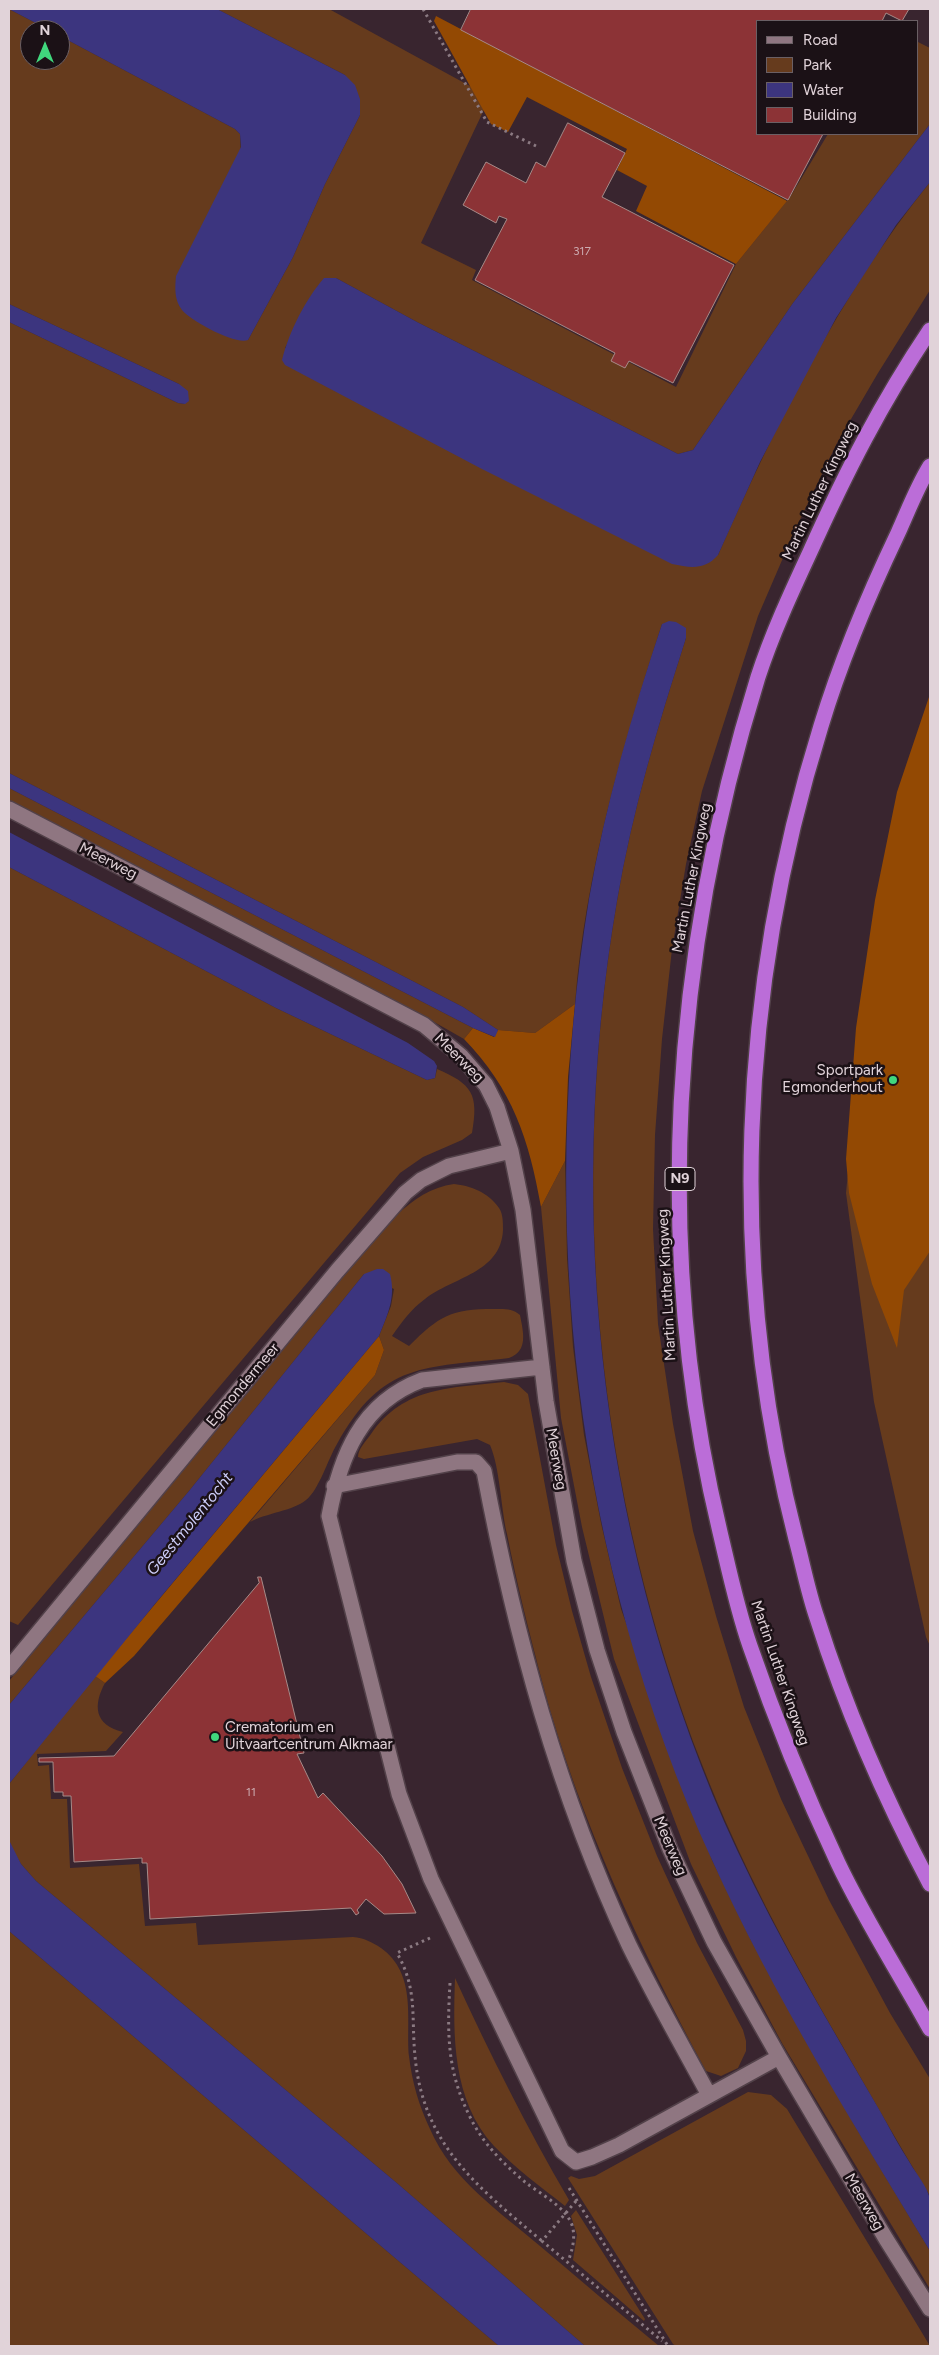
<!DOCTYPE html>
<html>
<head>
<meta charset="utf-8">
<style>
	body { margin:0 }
	#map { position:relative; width:939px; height:2355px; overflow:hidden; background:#39252f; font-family:Figtree,sans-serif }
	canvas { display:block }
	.frame { position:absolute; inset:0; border:10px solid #e1d3d9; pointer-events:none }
	.legend { position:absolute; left:756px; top:20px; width:162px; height:115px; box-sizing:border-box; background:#1b1116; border:1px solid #6a5f64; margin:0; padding:6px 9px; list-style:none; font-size:15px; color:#e1d3d9 }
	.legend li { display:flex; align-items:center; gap:10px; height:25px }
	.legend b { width:25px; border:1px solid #6a5f64 }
	.north { position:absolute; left:20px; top:20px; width:50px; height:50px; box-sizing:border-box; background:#1b1116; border:1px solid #6a5f64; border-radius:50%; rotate:0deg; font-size:14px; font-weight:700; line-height:20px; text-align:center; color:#e1d3d9 }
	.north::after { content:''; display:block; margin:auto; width:18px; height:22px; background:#40d77d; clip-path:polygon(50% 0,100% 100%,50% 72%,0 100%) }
</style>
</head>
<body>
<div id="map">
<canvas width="939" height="2355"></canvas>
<div class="frame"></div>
<ul class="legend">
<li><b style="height:6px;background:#8f7681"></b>Road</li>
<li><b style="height:14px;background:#663b1d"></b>Park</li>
<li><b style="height:14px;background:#3c357f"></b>Water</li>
<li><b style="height:14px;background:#8c3336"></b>Building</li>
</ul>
<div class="north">N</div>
</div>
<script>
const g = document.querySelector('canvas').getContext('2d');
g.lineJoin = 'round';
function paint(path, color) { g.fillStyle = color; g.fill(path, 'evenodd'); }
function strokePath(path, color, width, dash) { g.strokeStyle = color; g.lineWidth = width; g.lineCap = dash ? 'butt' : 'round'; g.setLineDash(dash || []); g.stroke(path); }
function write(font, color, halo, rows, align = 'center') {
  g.font = font + ' Figtree,sans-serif'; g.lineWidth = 5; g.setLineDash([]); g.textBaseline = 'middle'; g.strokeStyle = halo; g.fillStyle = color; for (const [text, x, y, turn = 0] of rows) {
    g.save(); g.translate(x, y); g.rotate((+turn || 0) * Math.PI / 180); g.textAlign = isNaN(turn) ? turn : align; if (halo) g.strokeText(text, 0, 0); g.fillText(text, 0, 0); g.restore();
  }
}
paint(new Path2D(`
	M9 9 49 30H30V60H60V36L235 129 240 134 248 340 293 257 325 184 360 115 345 75 217 9H329L490 97 421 243 476 270 472 280 676 387 736 264 790 197 828 134H918V42L930 48V124L793 303 693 450 678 454 417 322 336 278 318 286 285 348 718 555C776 424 840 294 930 182V290L878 373 837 443 795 530 758 616 702 791 686 864 672 949 662 1039 655 1135 653 1229 658 1324 673 1424 693 1531 716 1616 744 1707 781 1799 829 1900 890 2013 930 2079V2196C899 2145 869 2092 839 2040 788 1952 740 1862 703 1767 596 1493 567 1191 617 901 632 811 658 725 686 638L662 624C622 748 585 874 575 1004L535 1033 498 1030 463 1007 9 773V322L178 403 185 404 179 384 9 304Z
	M930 719V1646L926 1637 874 1402 846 1193 867 967Z
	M9 788 473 1028 464 1039 420 1014 9 801Z
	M9 867 276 1008 427 1080 435 1078 437 1069C472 1084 479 1094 472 1133L462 1140 423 1157 400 1173 18 1625 9 1621Z
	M565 1161 567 1258 573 1347 584 1435 601 1523 621 1609 712 1860 751 1940 794 2018 858 2131 930 2251V2289L782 2043 736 1957 691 1864 614 1659 582 1527 561 1418 541 1207Z
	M454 1184C471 1186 488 1192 499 1208 503 1214 503 1222 503 1230 501 1273 453 1277 425 1299 411 1309 402 1322 392 1336L409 1346C439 1316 451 1309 494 1309 504 1309 512 1308 520 1315 523 1331 529 1351 509 1358 425 1368 383 1361 337 1444 328 1459 319 1490 306 1500 293 1511 266 1513 250 1522L375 1375 384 1350 379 1336 391 1306 394 1289 364 1274 189 1491 9 1705V1681L352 1266C380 1234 409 1190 454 1184Z
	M504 1382 518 1385 528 1394 556 1545 572 1611 591 1677 622 1768 657 1856 697 1943 743 2030 746 2041V2051L738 2068 721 2076 706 2071C640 1948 580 1821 543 1685 530 1635 517 1585 507 1534 501 1509 500 1468 490 1445L477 1439 364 1459 358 1457C358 1449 366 1441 371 1434 404 1386 452 1388 504 1382Z
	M95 1676 105 1683C93 1705 94 1725 123 1732L106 1751 37 1754 38 1766 49 1765 51 1799H67L70 1868 139 1864 145 1926 196 1923 198 1945 353 1937C364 1938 372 1942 381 1948 417 1974 406 2018 409 2056 412 2082 419 2106 430 2129 452 2180 499 2211 540 2246 580 2280 619 2313 659 2346H585L398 2184 36 1881 21 1864 10 1845 9 1784Z
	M9 1931 499 2346H9Z
	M455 1978C490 2054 527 2128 569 2200L565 2206C541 2187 515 2168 494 2146 452 2100 453 2036 455 1978Z
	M748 2092 771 2095 787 2109 930 2346H676L673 2344 568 2178 571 2176 579 2179 595 2176Z
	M576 2210 645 2319 644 2321 573 2260 577 2235 571 2216Z`), '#663b1d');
paint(new Path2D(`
	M436 16 787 201 736 264 636 211 647 186 617 170 627 149 527 97 508 132 491 124 434 21Z
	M930 694V1251L904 1290 897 1348 872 1284 849 1193 846 1159 856 1028 875 900 897 792Z
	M575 1004 568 1077 565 1161 541 1207C529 1139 513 1090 464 1039L473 1028 494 1037 498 1030 535 1033Z
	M379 1336 384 1350 375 1375 134 1656 105 1683 95 1676Z`), '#934903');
paint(new Path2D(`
	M9 9H217L345 75 355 85 360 99V115L325 184 293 257 248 340C235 345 191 321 182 310 174 300 175 287 176 276L241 147 240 134 235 129 60 36V30H49Z
	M930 124V182L896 225 836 318 760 462 718 555C705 570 691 568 672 564L480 468 285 365 282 360C289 332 305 300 324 278H336L417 322 678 454 693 450 793 303Z
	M9 304 179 384 188 391 189 401 185 404 178 403 9 322Z
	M669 621 676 622 686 628V638C658 725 632 812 617 901 562 1220 602 1556 737 1850 779 1940 830 2025 880 2111 890 2129 899 2146 910 2163 916 2174 928 2187 930 2200 933 2215 930 2234 930 2251 853 2123 773 1995 712 1860 575 1559 536 1224 589 899 605 805 632 714 662 624Z
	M9 773 463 1007 498 1030 495 1037 473 1028 9 788Z
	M9 832 408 1043 434 1061 437 1066 435 1078 427 1080 276 1008 9 867Z
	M377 1269H383L390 1274C396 1297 388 1314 379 1336L154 1605 9 1784V1705L189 1491 364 1274Z
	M9 1840 21 1864 36 1881 398 2184 585 2346H499L9 1931Z`), '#3c357f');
const building = new Path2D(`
	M471 9H909L902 21 886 13 882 21H758V134H823L788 200 461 30Z
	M568 123 625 153 602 197 734 265 673 383 629 361 625 368 611 361 615 353 475 280 507 219 499 216 496 223 463 205 486 162 526 183 536 162 545 167Z
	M258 1577H261L304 1753 297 1754 308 1777 318 1798 323 1793 382 1856 402 1884 416 1913 384 1914 366 1899 357 1910 359 1913 356 1915 351 1908 150 1919 147 1863H142V1858L74 1862 71 1796H63V1792H54L53 1762H39V1758L114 1756 259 1583Z`);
paint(building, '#8c3336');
strokePath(building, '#a68a88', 1);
const minor = new Path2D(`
	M9 809 424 1025 461 1056 486 1085 497 1107 511 1151 523 1210 546 1401 574 1561 597 1650 624 1732 670 1849 714 1942 779 2057 886 2239 930 2309
	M542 1367 422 1380C361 1403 340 1456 329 1516L399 1794 416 1839 431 1879 562 2151 576 2162 592 2157 619 2145 779 2057
	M334 1486 457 1462H476L484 1471C515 1635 558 1793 629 1945 654 1996 682 2045 709 2095
	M9 1668 337 1271 405 1193 421 1180 449 1166 511 1151`);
const highway = new Path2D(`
	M930 330C881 403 846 472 810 552 791 593 772 634 758 677 672 953 652 1250 720 1532 729 1570 737 1609 750 1646 775 1719 805 1793 838 1863 865 1920 900 1974 930 2029
	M930 466C917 487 908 511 898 533 868 596 841 660 821 726 739 989 727 1272 796 1539 803 1565 808 1592 817 1618 846 1710 885 1799 930 1884`);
strokePath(minor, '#524149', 18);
strokePath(highway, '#524149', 18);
strokePath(new Path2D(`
	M423 9 487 122 536 146
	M430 1938 397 1953C418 1990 411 2016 415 2056 423 2146 479 2188 542 2241
	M450 1983C447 2035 447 2072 471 2119 484 2145 504 2164 525 2182 540 2194 565 2206 572 2225 576 2238 572 2250 568 2262
	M569 2188 668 2346
	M576 2201 542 2241 662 2341`), '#8b7a82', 3, [2.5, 4]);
strokePath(minor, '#8f7681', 15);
strokePath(highway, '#bb6dd8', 15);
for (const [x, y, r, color] of [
	[893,1080,5,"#40d77d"],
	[215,1737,5,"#40d77d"]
]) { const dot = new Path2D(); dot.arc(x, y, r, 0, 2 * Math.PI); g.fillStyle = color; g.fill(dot); strokePath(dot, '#1b1116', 2); }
write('12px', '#ccabb0', null, [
	["317",582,251],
	["11",251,1792]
]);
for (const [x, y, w] of [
	[680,1179,30]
]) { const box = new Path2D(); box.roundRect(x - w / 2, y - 11.5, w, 23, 4); g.fillStyle = '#1b1116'; g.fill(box); strokePath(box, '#e1d3d9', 1); }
write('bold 14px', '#e1d3d9', null, [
	["N9",680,1179]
]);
write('15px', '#e1d3d9', '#1b1116', [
	["Martin Luther Kingweg",820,491,-64],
	["Meerweg",108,861,27],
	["Martin Luther Kingweg",692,878,-79],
	["Meerweg",459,1058,45],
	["Martin Luther Kingweg",667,1285,-93],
	["Egmondermeer",243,1385,-50],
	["Meerweg",556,1459,80],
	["Martin Luther Kingweg",780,1673,71],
	["Meerweg",670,1846,67],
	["Meerweg",864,2202,60]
]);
write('15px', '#e1d3d9', '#1b1116', [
	["Sportpark",883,1071],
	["Egmonderhout",883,1088],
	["Crematorium en",225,1728,"left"],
	["Uitvaartcentrum Alkmaar",225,1745,"left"]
], 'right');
write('italic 16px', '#cccdf9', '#1b1116', [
	["Geestmolentocht",190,1524,-51]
]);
</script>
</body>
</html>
